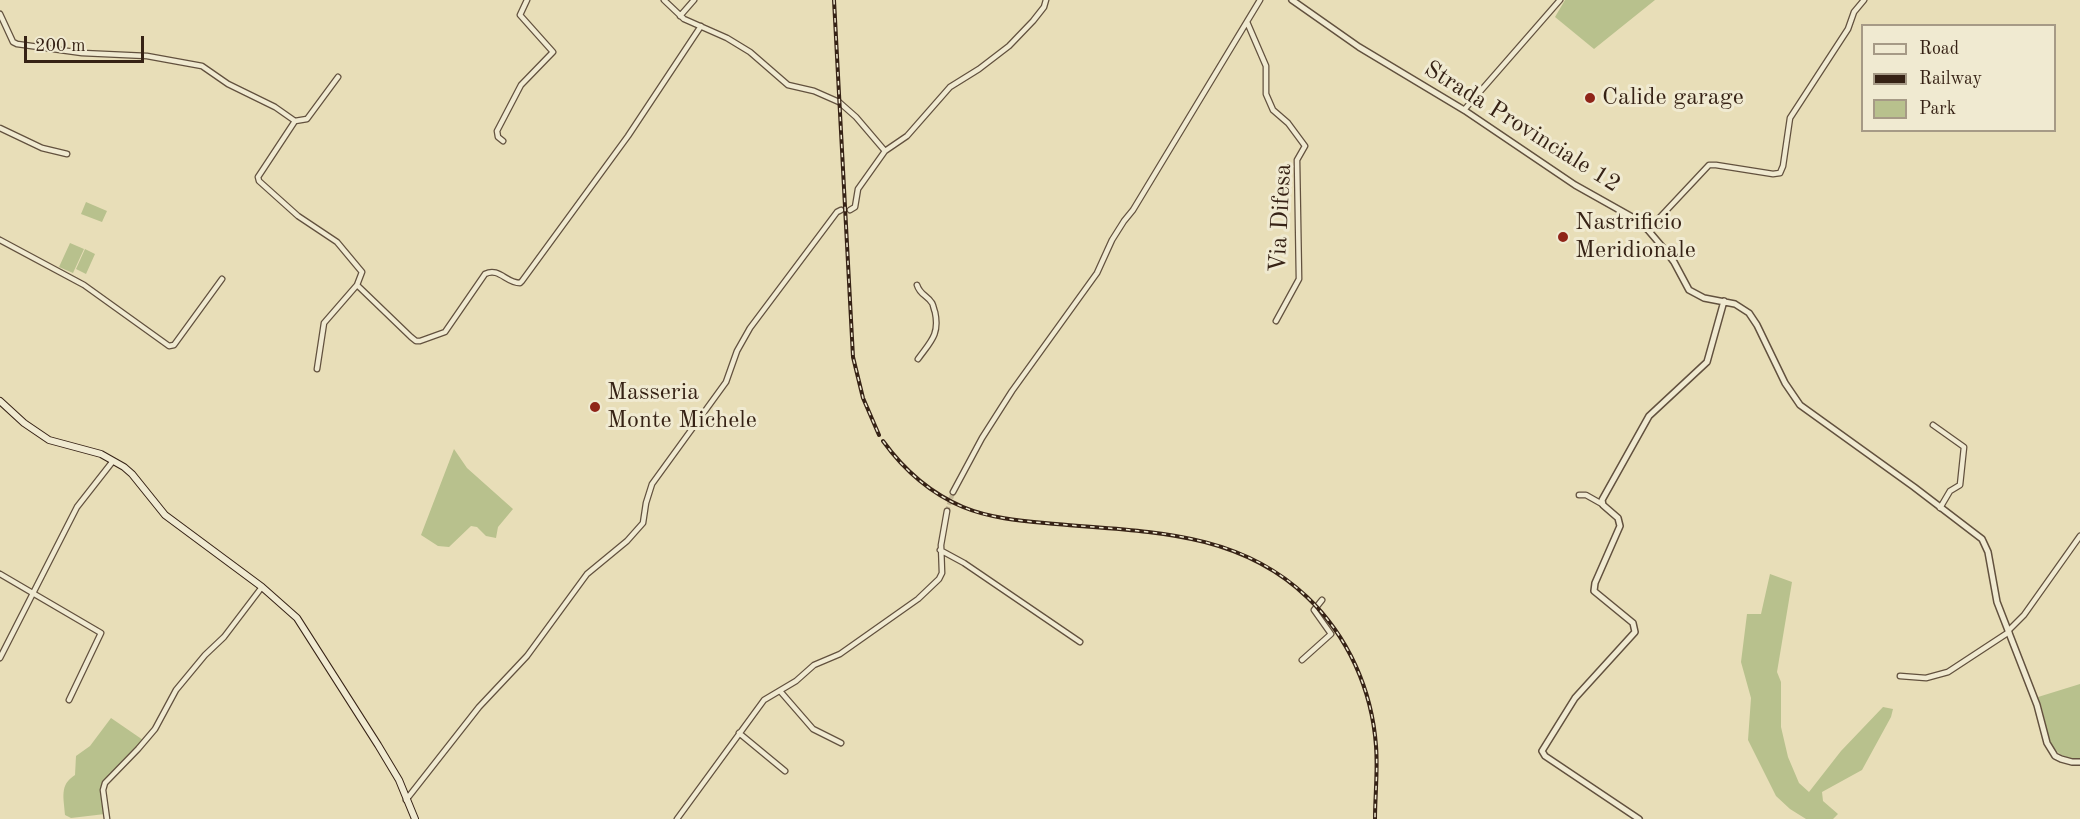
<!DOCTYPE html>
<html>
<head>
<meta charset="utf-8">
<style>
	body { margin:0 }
	#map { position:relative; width:2080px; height:819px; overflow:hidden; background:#e8deb8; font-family:"Old Standard TT",serif }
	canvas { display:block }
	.legend { position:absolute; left:1861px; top:24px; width:195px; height:108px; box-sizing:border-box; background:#f0ead1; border:2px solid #a69a86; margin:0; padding:8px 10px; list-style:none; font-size:18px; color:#362215 }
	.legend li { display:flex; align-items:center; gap:12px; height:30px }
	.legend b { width:30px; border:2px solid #a69a86 }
	.scale { position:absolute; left:24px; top:36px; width:120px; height:27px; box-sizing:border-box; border:3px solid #362215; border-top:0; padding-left:8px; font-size:18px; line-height:21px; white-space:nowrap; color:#362215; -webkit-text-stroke:4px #f0ead1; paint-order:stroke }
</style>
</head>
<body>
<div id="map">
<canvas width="2080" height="819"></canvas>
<ul class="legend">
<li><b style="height:8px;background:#f0ead1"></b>Road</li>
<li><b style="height:8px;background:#362215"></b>Railway</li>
<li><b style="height:16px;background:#b8c18d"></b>Park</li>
</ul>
<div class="scale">200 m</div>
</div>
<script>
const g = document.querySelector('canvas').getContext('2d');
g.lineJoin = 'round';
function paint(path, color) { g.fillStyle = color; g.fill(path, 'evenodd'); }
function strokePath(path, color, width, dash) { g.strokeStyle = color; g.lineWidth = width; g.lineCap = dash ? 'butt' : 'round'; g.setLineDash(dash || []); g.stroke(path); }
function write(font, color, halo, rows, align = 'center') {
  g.font = font + ' "Old Standard TT",serif'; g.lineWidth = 6; g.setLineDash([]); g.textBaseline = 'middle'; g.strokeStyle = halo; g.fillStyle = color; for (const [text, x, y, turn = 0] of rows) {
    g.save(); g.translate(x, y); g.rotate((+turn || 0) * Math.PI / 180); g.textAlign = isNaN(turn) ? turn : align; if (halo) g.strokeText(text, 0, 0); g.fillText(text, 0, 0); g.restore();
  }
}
paint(new Path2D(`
	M1565 0H1655L1594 49 1555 17Z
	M86 202 107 211 102 222 81 214Z
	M70 243 84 249 73 273 59 267Z
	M85 249 95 254 86 274 76 269Z
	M454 449 467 468 513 509 498 527 496 538 486 536 477 527 471 526 449 547 438 546 421 535Z
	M1770 574 1792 582 1777 672 1781 682V727L1788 757 1799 783 1809 792 1841 751 1883 707 1893 709 1891 717 1862 770 1822 792 1823 801 1838 814 1833 819H1806L1790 809 1776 796 1748 740 1751 698 1741 662 1747 614H1761Z
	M2080 684V759C2042 759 2050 724 2038 697Z
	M111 718 143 740 103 784 105 814 71 818 65 815C64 798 59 785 75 775L76 756 90 746Z`), '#b8c18d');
strokePath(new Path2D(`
	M947 511 953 492`), '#c4b897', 4.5, [4.5, 2]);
const minor = new Path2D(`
	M664 0 684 19 727 38 750 52 788 85 814 91 839 102 856 117 885 151
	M0 14 13 42 17 44 82 53 147 56 202 66 228 84 275 107 295 121
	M680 16 694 0
	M1247 22 1266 66V94L1273 110 1288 123 1305 146 1297 160 1299 279 1276 321
	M1464 110 1560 0
	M295 121 262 171 258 177 259 181 298 216 337 242 362 272 357 285 411 337 416 341H420L445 332 485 274C499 267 506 283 520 283L522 281 628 136 701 26
	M295 121 307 119 338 77
	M0 128 42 148 67 154
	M503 141 498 137 497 131 521 85 553 52 520 15 527 0
	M850 210 855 207 858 189 885 151 907 136 950 87 979 69 1009 46 1033 21 1044 7 1046 0
	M1648 230 1709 165H1716L1773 174 1780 173 1783 166 1790 118 1848 29 1854 12 1864 0
	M0 240 84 285 169 346 174 345 222 279
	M917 285C920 295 927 295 932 303 933 304 934 310 935 312 940 335 930 342 918 359
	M317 369 324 323 357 285
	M1933 425 1964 447 1960 485 1950 491 1940 508
	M953 492 982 438 1012 391 1097 273 1112 240 1124 221 1133 210 1260 0
	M1579 495H1586L1602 504
	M940 550 964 563 1080 642
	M0 574 101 633 69 700
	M2009 630 2024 615 2080 536
	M0 658 77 507 113 461
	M1302 660 1331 634 1314 610 1322 600
	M1900 676 1926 678 1948 672 2009 632
	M780 691 813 729 841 743
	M739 733 785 771
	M406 800 479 707 527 656 587 574 627 541 643 523 646 503 652 484 726 382 737 351 750 328 837 212 841 210
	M107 819 103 790 105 783 138 749 155 729 176 690 205 655 224 637 262 587
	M677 819 764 700 796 681 814 665 840 654 918 599 939 579 942 573 941 545 947 511`);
const tertiary = new Path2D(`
	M1292 0 1359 47 1464 110 1575 185 1632 217 1648 230 1665 250 1674 262 1689 290 1704 298 1735 304 1749 313 1757 325 1785 383 1800 405 1914 487 1982 539 1988 552 1997 602 2037 705 2047 743 2055 756 2061 759 2072 762H2080
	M1639 819 1545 756 1542 751 1575 698 1635 632 1633 623 1594 591 1595 583 1620 526 1618 518 1603 505 1602 500 1649 416 1707 362 1724 301`);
const secondary = new Path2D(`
	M0 401 24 423 49 440 101 454 124 467 132 474 165 515 262 587 297 618 378 745 399 780 415 819`);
strokePath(minor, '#62513e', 7);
strokePath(tertiary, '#62513e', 8);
strokePath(secondary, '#362215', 8);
strokePath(minor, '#f0ead1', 4.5);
strokePath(tertiary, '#f0ead1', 5);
strokePath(secondary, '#f0ead1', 6);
const rail = new Path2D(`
	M834 0 853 357 863 398 879 435
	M883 441C904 470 930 493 963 507 992 519 1024 521 1056 524 1146 532 1237 530 1307 597 1348 636 1372 690 1376 746 1378 770 1375 795 1375 819`);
strokePath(rail, '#362215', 4);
strokePath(rail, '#f0ead1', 1.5, [4.5]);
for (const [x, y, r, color] of [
	[1590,98,6,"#8f2418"],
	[1563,237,6,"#8f2418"],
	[595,407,6,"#8f2418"]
]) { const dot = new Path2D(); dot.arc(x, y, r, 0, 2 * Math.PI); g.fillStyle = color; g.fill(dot); strokePath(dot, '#f0ead1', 2); }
write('24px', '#362215', '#f0ead1', [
	["Calide garage",1602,98],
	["Nastrificio",1575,223],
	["Meridionale",1575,251],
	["Masseria",607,393],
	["Monte Michele",607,421]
], 'left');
write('24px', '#362215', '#f0ead1', [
	["Strada Provinciale 12",1522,127,32],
	["Via Difesa",1281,218,-87]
]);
</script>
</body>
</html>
